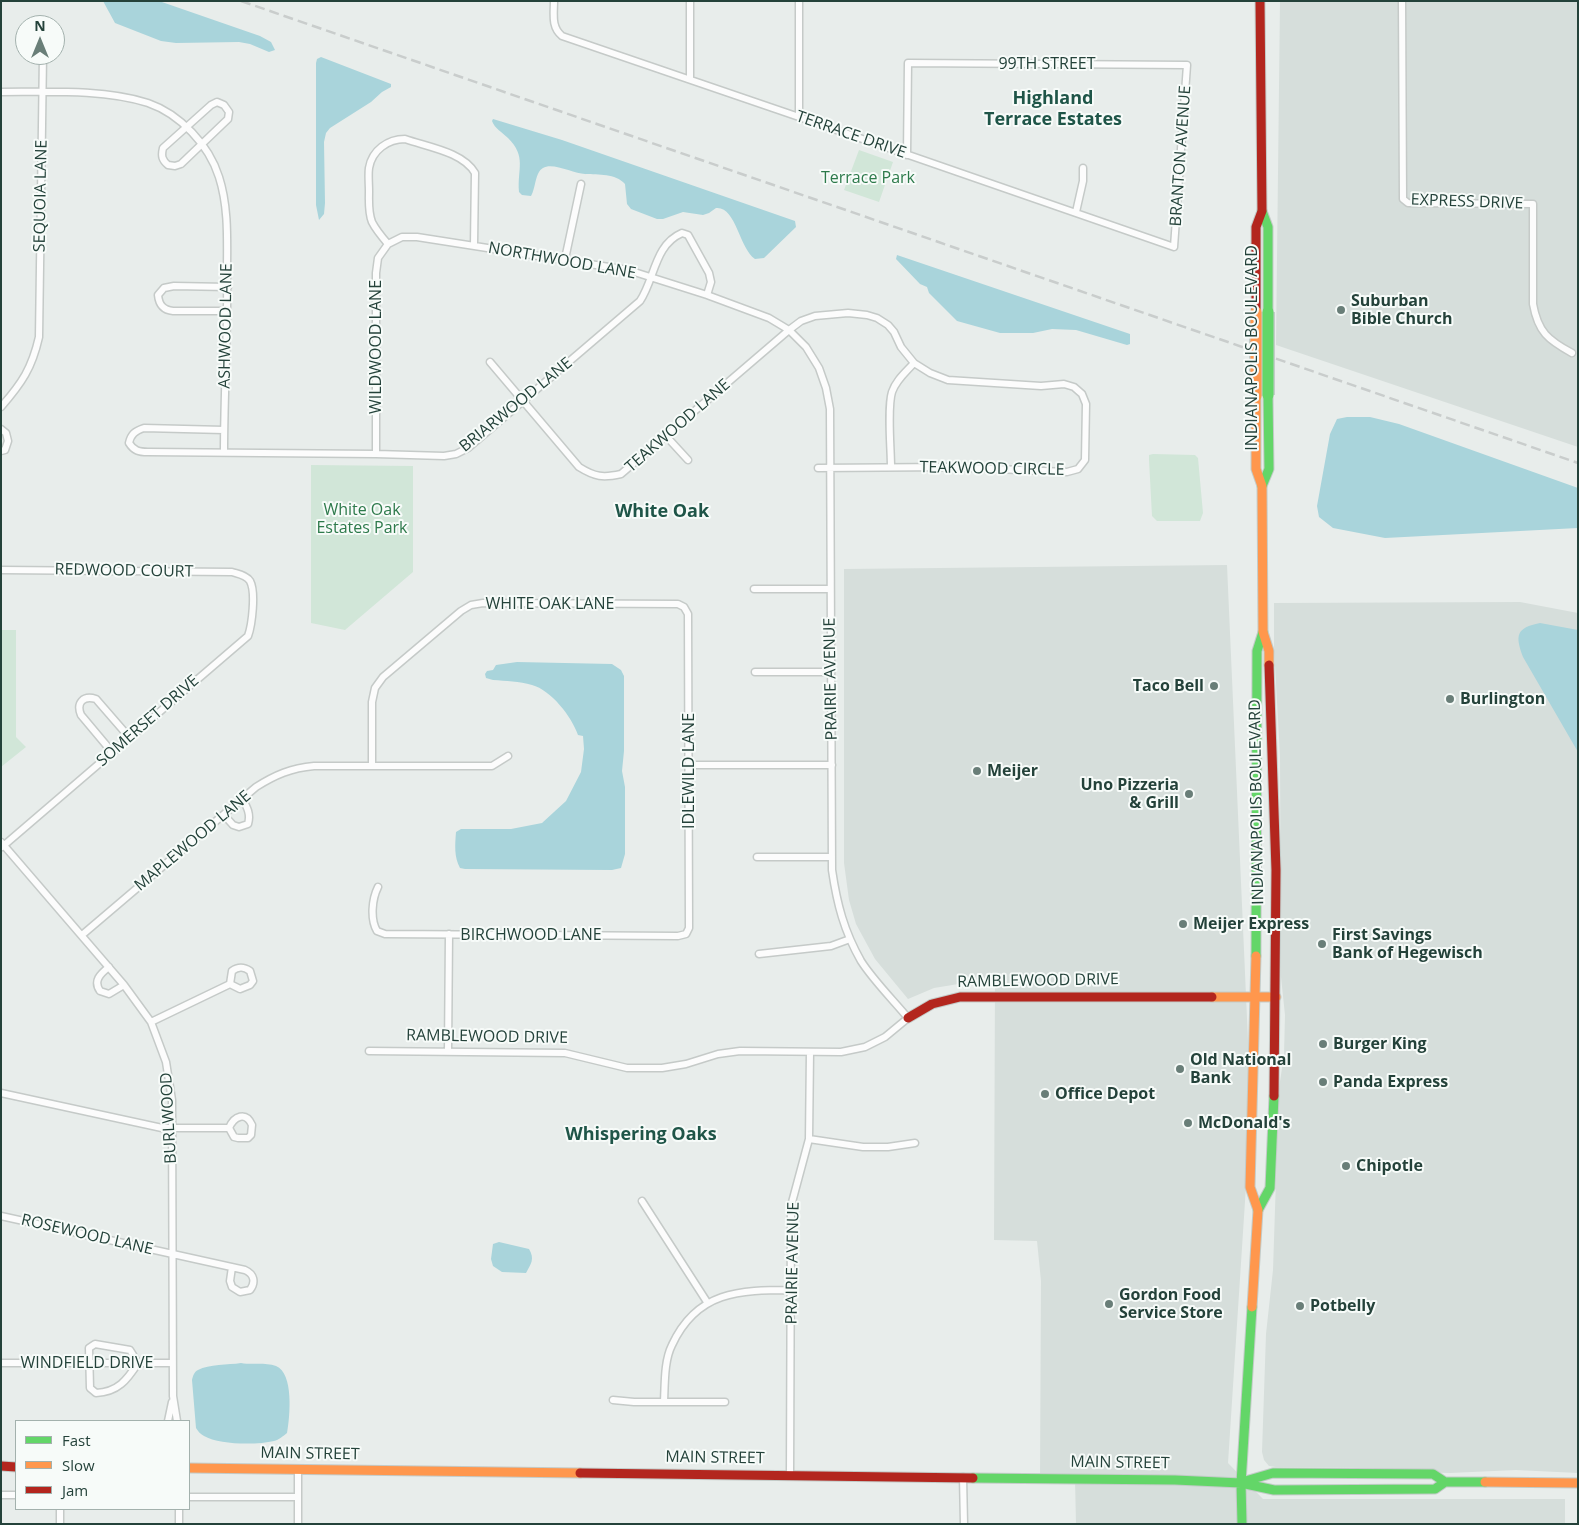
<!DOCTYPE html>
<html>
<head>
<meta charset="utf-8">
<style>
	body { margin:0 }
	#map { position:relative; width:1579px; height:1525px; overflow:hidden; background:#e8edeb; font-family:"Open Sans",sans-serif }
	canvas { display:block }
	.frame { position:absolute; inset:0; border:2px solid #24423a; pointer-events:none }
	.legend { position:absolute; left:15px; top:1420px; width:175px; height:90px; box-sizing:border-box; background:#f7fbf9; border:1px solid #a3b1ad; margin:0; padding:6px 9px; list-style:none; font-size:15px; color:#24423a }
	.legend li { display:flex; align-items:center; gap:10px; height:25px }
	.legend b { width:25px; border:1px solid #a3b1ad }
	.north { position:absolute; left:15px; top:15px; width:50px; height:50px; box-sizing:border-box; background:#f7fbf9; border:1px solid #a3b1ad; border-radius:50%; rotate:0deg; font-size:14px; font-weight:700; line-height:20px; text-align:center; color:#24423a }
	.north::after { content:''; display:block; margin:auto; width:18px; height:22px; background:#697e78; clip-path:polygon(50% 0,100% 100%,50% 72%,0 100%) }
</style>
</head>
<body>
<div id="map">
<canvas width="1579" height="1525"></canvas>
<div class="frame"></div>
<ul class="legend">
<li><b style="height:6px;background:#63d668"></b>Fast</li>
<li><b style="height:6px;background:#ff974d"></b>Slow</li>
<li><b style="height:6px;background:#b3261e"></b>Jam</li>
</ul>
<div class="north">N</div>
</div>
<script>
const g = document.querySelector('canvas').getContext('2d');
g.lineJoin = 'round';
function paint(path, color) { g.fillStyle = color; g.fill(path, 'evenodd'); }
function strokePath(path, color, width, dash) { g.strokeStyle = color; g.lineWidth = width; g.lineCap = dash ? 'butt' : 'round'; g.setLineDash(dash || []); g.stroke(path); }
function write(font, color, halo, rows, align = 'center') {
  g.font = font + ' "Open Sans",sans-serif'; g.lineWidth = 4; g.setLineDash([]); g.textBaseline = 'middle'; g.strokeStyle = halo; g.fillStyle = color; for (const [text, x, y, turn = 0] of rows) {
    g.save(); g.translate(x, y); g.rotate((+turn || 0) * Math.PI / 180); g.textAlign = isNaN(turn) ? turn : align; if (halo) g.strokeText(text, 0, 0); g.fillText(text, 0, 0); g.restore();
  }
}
paint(new Path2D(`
	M1280 1H1578V447L1276 345Z
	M1227 565 1251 1109 1228 1463 1263 1499H1565V1524H1076L1075 1479 1040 1478 1041 1281 1037 1241 994 1240 995 978 934 988 908 999 875 959 856 924 849 900 844 863V569Z
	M1520 602 1578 613V1473L1516 1470 1450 1473 1408 1472 1365 1468 1276 1467 1269 1466 1264 1460 1262 1452 1266 1334 1273 1270 1279 1088 1284 1055 1285 1015 1281 977 1280 756 1274 647V603Z`), '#d6dedb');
paint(new Path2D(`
	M859 150 893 162 879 202 844 190Z
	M1153 454 1195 455 1198 458 1203 513 1200 521H1157L1152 516 1149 460V455Z
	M311 465 413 466V572L345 630 311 623Z
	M1 630H16V737L26 747 1 767Z`), '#d1e6d8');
paint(new Path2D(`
	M103 1H159L260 36 271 42 275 50 269 52 250 44 239 42 176 43 161 41 115 23Z
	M321 57 391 84V87L382 92 371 102 330 128 326 133 324 142 325 203 324 214 319 220 316 205V63L317 59Z
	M493 119 562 140 795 221 796 227 764 258 755 259C739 248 736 206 716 208L709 213 703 215 683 212 663 219H657L631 209 627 204 625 184C615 173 599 175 585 174 574 174 553 162 543 168 535 172 536 188 531 196L522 195 519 192C517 169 527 157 508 138 502 132 495 129 492 121Z
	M897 255 1130 334V344L1127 345 1076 330 1052 329 1033 333H1000L957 321 929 293 927 287 920 284 896 259Z
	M1347 417H1370L1399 424 1578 488V528L1385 538 1333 528 1319 517 1317 506 1330 434 1337 419Z
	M1540 623 1578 630V752L1523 657C1515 635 1516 628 1540 623Z
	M517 662 612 664 621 670 624 676V751L622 771 625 787V854L621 868 612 870 465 869 460 868C454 857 455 845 456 832L461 829H511L542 823 566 801 581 772 584 749 583 736 578 735C572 717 551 690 532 685 519 681 506 681 493 680L486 678 485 674 487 671 493 670 496 665Z
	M499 1242 529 1249C535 1259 531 1264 526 1273L502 1272 493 1266 491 1259 493 1244Z
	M241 1363C252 1365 265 1362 276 1366 294 1373 290 1417 287 1433 283 1436 279 1440 274 1441 257 1445 219 1445 204 1436 200 1434 198 1431 196 1428L192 1380C193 1376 194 1372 198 1370 209 1364 228 1365 241 1363Z`), '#a9d4db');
const street = new Path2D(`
	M554 1C554 14 551 27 562 36L799 117 1174 247 1187 65 908 63 907 155
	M690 1V79
	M799 1V117
	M1402 1 1403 199 1408 203 1533 204V304C1538 332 1548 340 1572 353
	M1 92C48 92 104 89 148 103 180 114 209 145 219 177 229 208 227 242 227 274 228 334 224 393 224 452
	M217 102 224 105 229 112 228 119 181 164 175 166 168 165C162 160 161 156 163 148L211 105Z
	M1076 212 1083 181V168
	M388 244C382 237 376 230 372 222 368 212 369 201 369 191 369 184 368 175 369 168 372 150 388 139 405 139 428 147 463 152 475 173L474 245
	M565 259 581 184
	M227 311H173C163 310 159 305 158 295L164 288 174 286 228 287
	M490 362 579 467C595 477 603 478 621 474L789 330 801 321 815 316 848 313 867 315 877 318 888 325 894 332 901 347 914 363 930 373 948 380 1041 386 1064 384 1074 387 1082 394 1086 404 1085 460 1078 469 1067 472 949 467 818 468
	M1 407C22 383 32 368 39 337L43 55
	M1 429 6 433 8 441 5 450 1 451
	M224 430 144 428C135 431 131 434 129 443 134 451 139 452 148 452L376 454 444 456 456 454 468 448 640 301C655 279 654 245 682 233L688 235 709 273 711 282 707 295
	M666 436 688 460
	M376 454V273L378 258 388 244
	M891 467C891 448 887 408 892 392 896 380 906 372 914 363
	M1 570 232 572C238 574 246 575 250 581 256 592 252 625 248 636L2 847
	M754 589H830
	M755 672H831
	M112 752 81 715C76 703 83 695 96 699L129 737
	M689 765H832
	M372 766V702L375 688 383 677 461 611 471 605 483 603 678 604 684 607 688 614 689 928 686 934 678 936 385 934 377 931C370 919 372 899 378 887
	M224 815 233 825 239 827 248 824C251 814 247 807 242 798
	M1 842 124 985 151 1022 166 1062 172 1100 173 1396 177 1421
	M757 857H832
	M82 935 256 787C275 775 291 768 314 766H492L508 756
	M759 954 831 946 850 939
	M109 967C100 974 93 981 100 991L109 994 124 985
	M151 1022 230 984 232 971C239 966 244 967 250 971L253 981 250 985 240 989 230 984
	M369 1051 565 1053 627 1068H662L686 1064 718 1054 740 1051 841 1052 865 1047 885 1037 908 1018C894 1001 873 980 861 961 844 931 837 904 832 870L830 409 826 388 819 368 806 347 789 330 769 318 707 295 628 270 417 237H402L388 244
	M448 1052 449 934
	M1 1093 162 1128H229L234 1137 238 1138H248L251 1135 252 1125C246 1111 234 1116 229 1128
	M809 1139 863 1147H888L915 1143
	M642 1201 707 1302
	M1 1216 245 1270C254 1274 256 1282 250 1290L240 1292 232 1287 230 1281 232 1267
	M95 1344 130 1350 138 1363C127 1380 118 1392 96 1393L90 1388 89 1348Z
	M1 1363H172
	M613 1400 634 1402H725
	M664 1401C665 1383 664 1361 672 1345 697 1291 739 1290 792 1290
	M168 1421 172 1402
	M790 1475 791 1206 809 1139 810 1052
	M963 1477 964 1524
	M1 1495H16
	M189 1497H298V1470
	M298 1497V1524
	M60 1509V1524
	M179 1509V1524`);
const fast = new Path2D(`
	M1262 211 1268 227V312
	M1262 486 1269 469 1268 395
	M1256 956 1257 651 1263 632
	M1258 1210 1270 1188 1274 1096
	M973 1478 1175 1480 1241 1483 1274 1490 1435 1489 1445 1482
	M1242 1482 1273 1473 1433 1474 1445 1482H1485
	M1242 1524 1241 1483 1252 1307`);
const slow = new Path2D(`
	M1256 396V469L1262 486 1263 632 1269 651V665
	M1212 997H1276
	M1252 1307 1258 1210 1250 1187 1256 956
	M189 1468 580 1473
	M1485 1482 1578 1483`);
const jam = new Path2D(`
	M1256 312V227L1262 211 1260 1
	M1269 665 1276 870 1274 1096
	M908 1018 932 1004 960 997H1212
	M1 1466 16 1467
	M580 1473 973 1478`);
strokePath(street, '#c5cac8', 9);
strokePath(fast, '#c3cbc8', 11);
strokePath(slow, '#c3cbc8', 11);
strokePath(jam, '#c3cbc8', 11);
strokePath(street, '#fcfcfc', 6);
strokePath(fast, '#63d668', 9);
strokePath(slow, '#ff974d', 9);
strokePath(jam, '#b3261e', 9);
strokePath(new Path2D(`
	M241 1 1578 463`), '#c9cdcc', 2.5, [10, 5]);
const fastBridge = new Path2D(`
	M1268 312V395`);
const slowBridge = new Path2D(`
	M1256 312V396`);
strokePath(fastBridge, '#c3ccc9', 14, []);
strokePath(slowBridge, '#c3ccc9', 14, []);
strokePath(fastBridge, '#63d668', 11);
strokePath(slowBridge, '#ff974d', 11);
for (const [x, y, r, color] of [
	[1341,310,5,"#697e78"],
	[1214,686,5,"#697e78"],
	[1450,699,5,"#697e78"],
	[977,771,5,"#697e78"],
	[1189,794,5,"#697e78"],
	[1183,924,5,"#697e78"],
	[1322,944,5,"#697e78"],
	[1323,1044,5,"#697e78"],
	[1180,1069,5,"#697e78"],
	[1323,1082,5,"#697e78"],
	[1045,1094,5,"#697e78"],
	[1188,1123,5,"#697e78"],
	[1346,1166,5,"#697e78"],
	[1109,1304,5,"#697e78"],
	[1300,1306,5,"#697e78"]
]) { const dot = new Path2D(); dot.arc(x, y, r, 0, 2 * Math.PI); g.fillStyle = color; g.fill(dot); strokePath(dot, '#f7fbf9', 2); }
write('16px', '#24423a', '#f7fbf9', [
	["99TH STREET",1047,64],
	["TERRACE DRIVE",851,135,19],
	["BRANTON AVENUE",1181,156,-86],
	["SEQUOIA LANE",41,196,-89],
	["EXPRESS DRIVE",1467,202,2],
	["NORTHWOOD LANE",562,261,10],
	["ASHWOOD LANE",226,326,-89],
	["WILDWOOD LANE",376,347,-90],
	["INDIANAPOLIS BOULEVARD",1252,348,-90],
	["BRIARWOOD LANE",516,405,-39],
	["TEAKWOOD LANE",678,426,-41],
	["TEAKWOOD CIRCLE",992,469,1],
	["REDWOOD COURT",124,571,1],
	["WHITE OAK LANE",550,604],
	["PRAIRIE AVENUE",831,679,-91],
	["SOMERSET DRIVE",148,721,-41],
	["IDLEWILD LANE",689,771,-90],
	["INDIANAPOLIS BOULEVARD",1257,802,-91],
	["MAPLEWOOD LANE",193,841,-40],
	["BIRCHWOOD LANE",531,935],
	["RAMBLEWOOD DRIVE",1038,981,-1],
	["RAMBLEWOOD DRIVE",487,1037,1],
	["BURLWOOD",169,1118,-93],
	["ROSEWOOD LANE",87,1235,13],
	["PRAIRIE AVENUE",793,1263,-89],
	["WINDFIELD DRIVE",87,1363],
	["MAIN STREET",310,1454,1],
	["MAIN STREET",715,1458,1],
	["MAIN STREET",1120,1463,1]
]);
write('16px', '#2d7a4b', '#f7fbf9', [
	["Terrace Park",868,178],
	["White Oak",362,510],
	["Estates Park",362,528]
]);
write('bold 16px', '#24423a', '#f7fbf9', [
	["Suburban",1351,301],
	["Bible Church",1351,319],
	["Taco Bell",1204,686,"right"],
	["Burlington",1460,699],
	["Meijer",987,771],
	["Uno Pizzeria",1179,785,"right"],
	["& Grill",1179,803,"right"],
	["Meijer Express",1193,924],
	["First Savings",1332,935],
	["Bank of Hegewisch",1332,953],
	["Burger King",1333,1044],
	["Old National",1190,1060],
	["Bank",1190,1078],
	["Panda Express",1333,1082],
	["Office Depot",1055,1094],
	["McDonald's",1198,1123],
	["Chipotle",1356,1166],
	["Gordon Food",1119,1295],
	["Service Store",1119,1313],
	["Potbelly",1310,1306]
], 'left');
write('bold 18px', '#1f5548', '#f7fbf9', [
	["Highland",1053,99],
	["Terrace Estates",1053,120],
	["White Oak",662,512],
	["Whispering Oaks",641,1135]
]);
</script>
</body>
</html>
